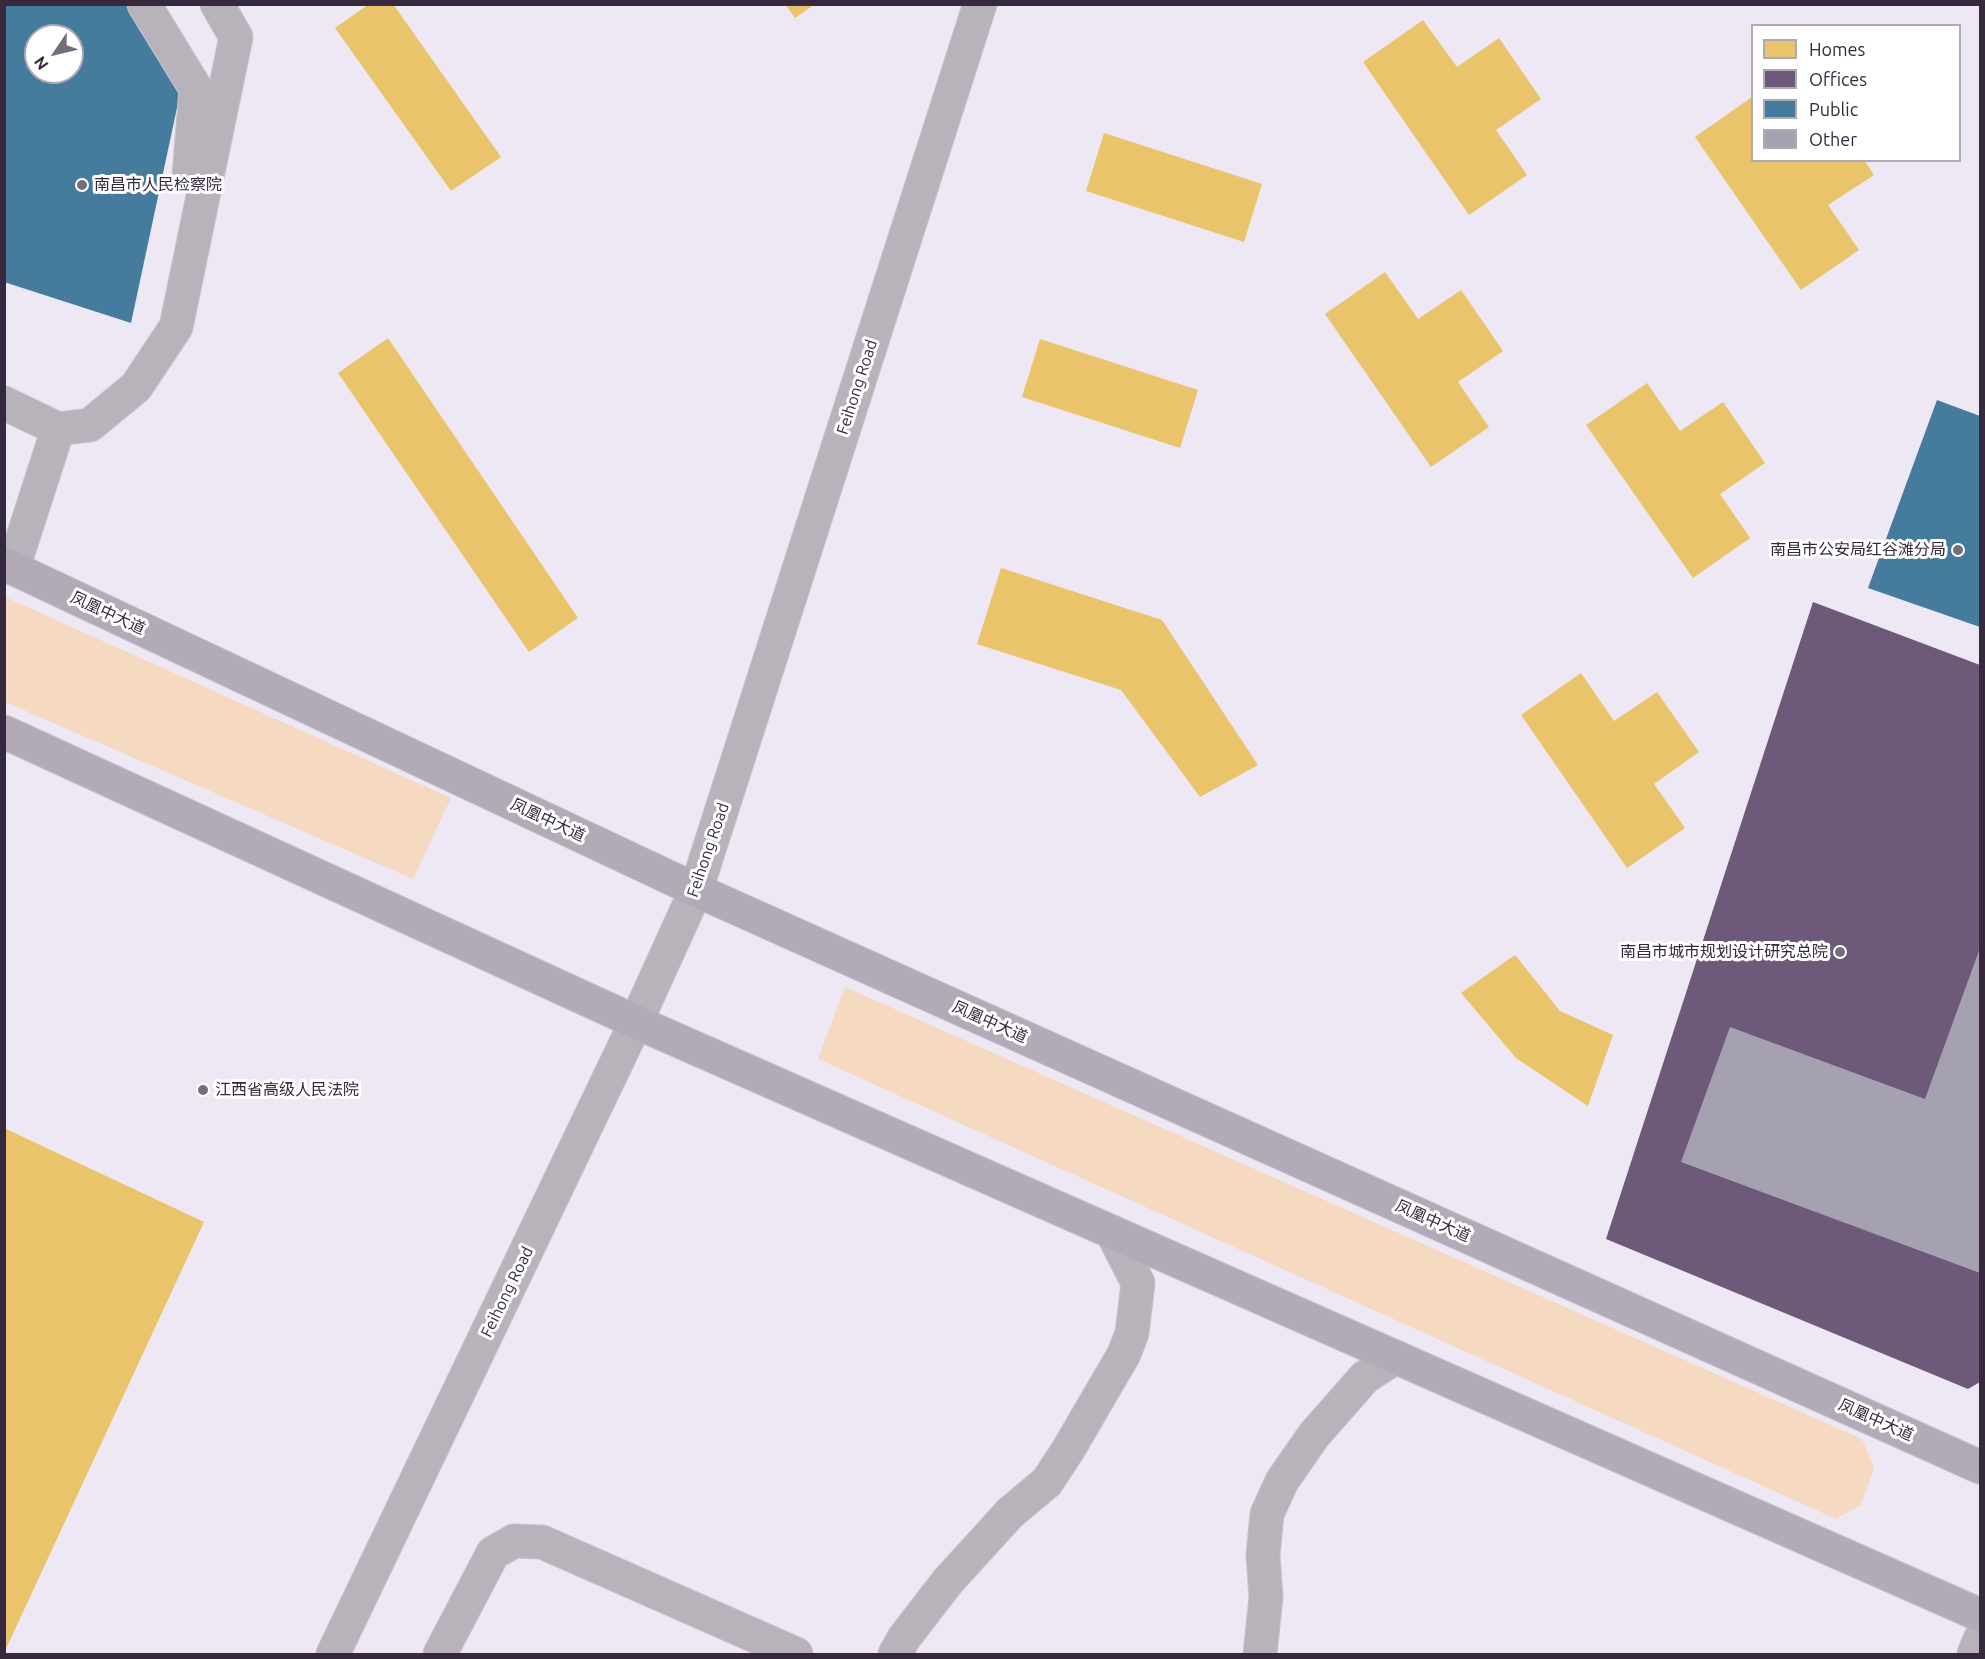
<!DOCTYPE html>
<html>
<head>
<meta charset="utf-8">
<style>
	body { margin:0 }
	#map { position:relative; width:1985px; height:1659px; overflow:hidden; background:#eee7f4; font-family:Ubuntu,sans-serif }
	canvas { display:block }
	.frame { position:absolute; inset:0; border:6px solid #36293e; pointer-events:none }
	.legend { position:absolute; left:1751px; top:24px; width:210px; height:138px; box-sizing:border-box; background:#fff; border:2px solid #afa9b2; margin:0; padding:8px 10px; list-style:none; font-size:18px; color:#36293e }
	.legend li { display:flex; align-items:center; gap:12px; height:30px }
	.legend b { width:30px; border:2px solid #afa9b2 }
	.north { position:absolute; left:24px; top:24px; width:60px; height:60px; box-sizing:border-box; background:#fff; border:2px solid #afa9b2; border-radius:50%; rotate:235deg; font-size:16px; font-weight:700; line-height:24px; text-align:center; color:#36293e }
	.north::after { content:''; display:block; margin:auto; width:21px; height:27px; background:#766c7e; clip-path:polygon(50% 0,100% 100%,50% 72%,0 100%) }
</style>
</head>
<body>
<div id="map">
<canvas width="1985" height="1659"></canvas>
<div class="frame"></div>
<ul class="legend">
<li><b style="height:16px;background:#e9c46a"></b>Homes</li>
<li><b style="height:16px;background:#6d597a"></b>Offices</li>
<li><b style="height:16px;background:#457b9d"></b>Public</li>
<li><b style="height:16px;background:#a6a1b1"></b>Other</li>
</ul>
<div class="north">N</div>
</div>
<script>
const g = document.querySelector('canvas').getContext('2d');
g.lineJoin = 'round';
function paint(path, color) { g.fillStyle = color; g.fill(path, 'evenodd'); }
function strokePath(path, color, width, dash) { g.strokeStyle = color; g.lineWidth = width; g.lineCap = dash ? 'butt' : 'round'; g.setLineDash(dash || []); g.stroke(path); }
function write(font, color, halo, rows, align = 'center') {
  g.font = font + ' Ubuntu,"Noto Sans SC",sans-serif'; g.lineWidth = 6; g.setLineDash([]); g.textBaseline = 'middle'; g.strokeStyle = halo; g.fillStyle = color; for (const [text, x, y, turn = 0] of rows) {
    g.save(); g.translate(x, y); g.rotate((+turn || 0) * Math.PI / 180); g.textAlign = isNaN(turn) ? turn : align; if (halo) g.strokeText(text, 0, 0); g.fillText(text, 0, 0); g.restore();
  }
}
paint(new Path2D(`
	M5 597 451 798 413 879 5 702Z
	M845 987 1862 1439 1874 1468 1861 1505 1836 1519 818 1059Z`), '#f5d9c0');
paint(new Path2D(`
	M369 4H393L501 157 451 191 335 28Z
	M785 4H815L795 18Z
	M1423 20 1457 67 1499 38 1541 99 1496 130 1527 175 1469 215 1363 62Z
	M1752 97V160H1864L1874 175 1828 205 1859 250 1801 290 1695 137Z
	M1104 133 1262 184 1244 242 1086 191Z
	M1385 272 1418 319 1461 290 1503 351 1458 382 1489 427 1431 467 1325 314Z
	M388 338 578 618 529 652 338 373Z
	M1040 339 1198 390 1180 448 1022 397Z
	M1647 383 1680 431 1723 402 1765 463 1720 494 1750 538 1693 578 1586 425Z
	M1001 568 1162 620 1258 765 1200 797 1121 690 977 644Z
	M1581 673 1614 721 1657 692 1699 752 1654 784 1685 828 1627 868 1521 715Z
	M1515 955 1560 1011 1613 1035 1588 1106 1516 1058 1461 993Z
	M4 1128 204 1222 4 1653Z`), '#e9c46a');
paint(new Path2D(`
	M1813 602 1980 665V1382L1968 1389 1606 1239Z`), '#6d597a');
paint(new Path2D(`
	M4 4H127L181 89 131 323 4 282ZM36 36H72V72H36Z
	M1937 400 1980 416V627L1868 588Z`), '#457b9d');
paint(new Path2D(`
	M1980 948V1273L1681 1162 1730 1027 1925 1099Z`), '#a6a1b1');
const minor = new Path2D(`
	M144 4 196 89 189 176
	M4 403 58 429 90 425 136 387 176 327 236 37 217 4
	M13 568 58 429
	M333 1654 636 1022 696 890 980 4
	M440 1654 493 1553 514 1541 542 1542 796 1654
	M895 1654 904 1638 948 1581 1010 1513 1047 1482 1068 1450 1124 1354 1132 1333 1138 1283 1112 1232
	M1260 1654 1266 1597 1263 1555 1267 1514 1282 1481 1314 1435 1365 1377 1396 1357
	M1974 1654 1980 1639`);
const major = new Path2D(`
	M4 564 696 890 1980 1467
	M4 732 636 1022 1980 1615`);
strokePath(minor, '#c9c2cf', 35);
strokePath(major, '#c9c2cf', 35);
strokePath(minor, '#b8b2bb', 33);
strokePath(major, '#b2abb7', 33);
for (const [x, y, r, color] of [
	[82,185,6,"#766c7e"],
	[1958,550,6,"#766c7e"],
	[1840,952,6,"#766c7e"],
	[203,1090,6,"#766c7e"]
]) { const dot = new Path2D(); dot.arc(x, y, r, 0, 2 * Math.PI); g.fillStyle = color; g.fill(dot); strokePath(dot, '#fff', 2); }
write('16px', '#36293e', '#fff', [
	["南昌市人民检察院",94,185],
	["南昌市公安局红谷滩分局",1946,550,"right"],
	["南昌市城市规划设计研究总院",1828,952,"right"],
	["江西省高级人民法院",215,1090]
], 'left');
write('16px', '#36293e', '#fff', [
	["Feihong Road",857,387,-72],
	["凤凰中大道",108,613,25],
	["凤凰中大道",548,820,25],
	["Feihong Road",708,850,-71],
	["凤凰中大道",990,1022,24],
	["凤凰中大道",1433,1221,24],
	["Feihong Road",507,1292,-64],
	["凤凰中大道",1876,1420,24]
]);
</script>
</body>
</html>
